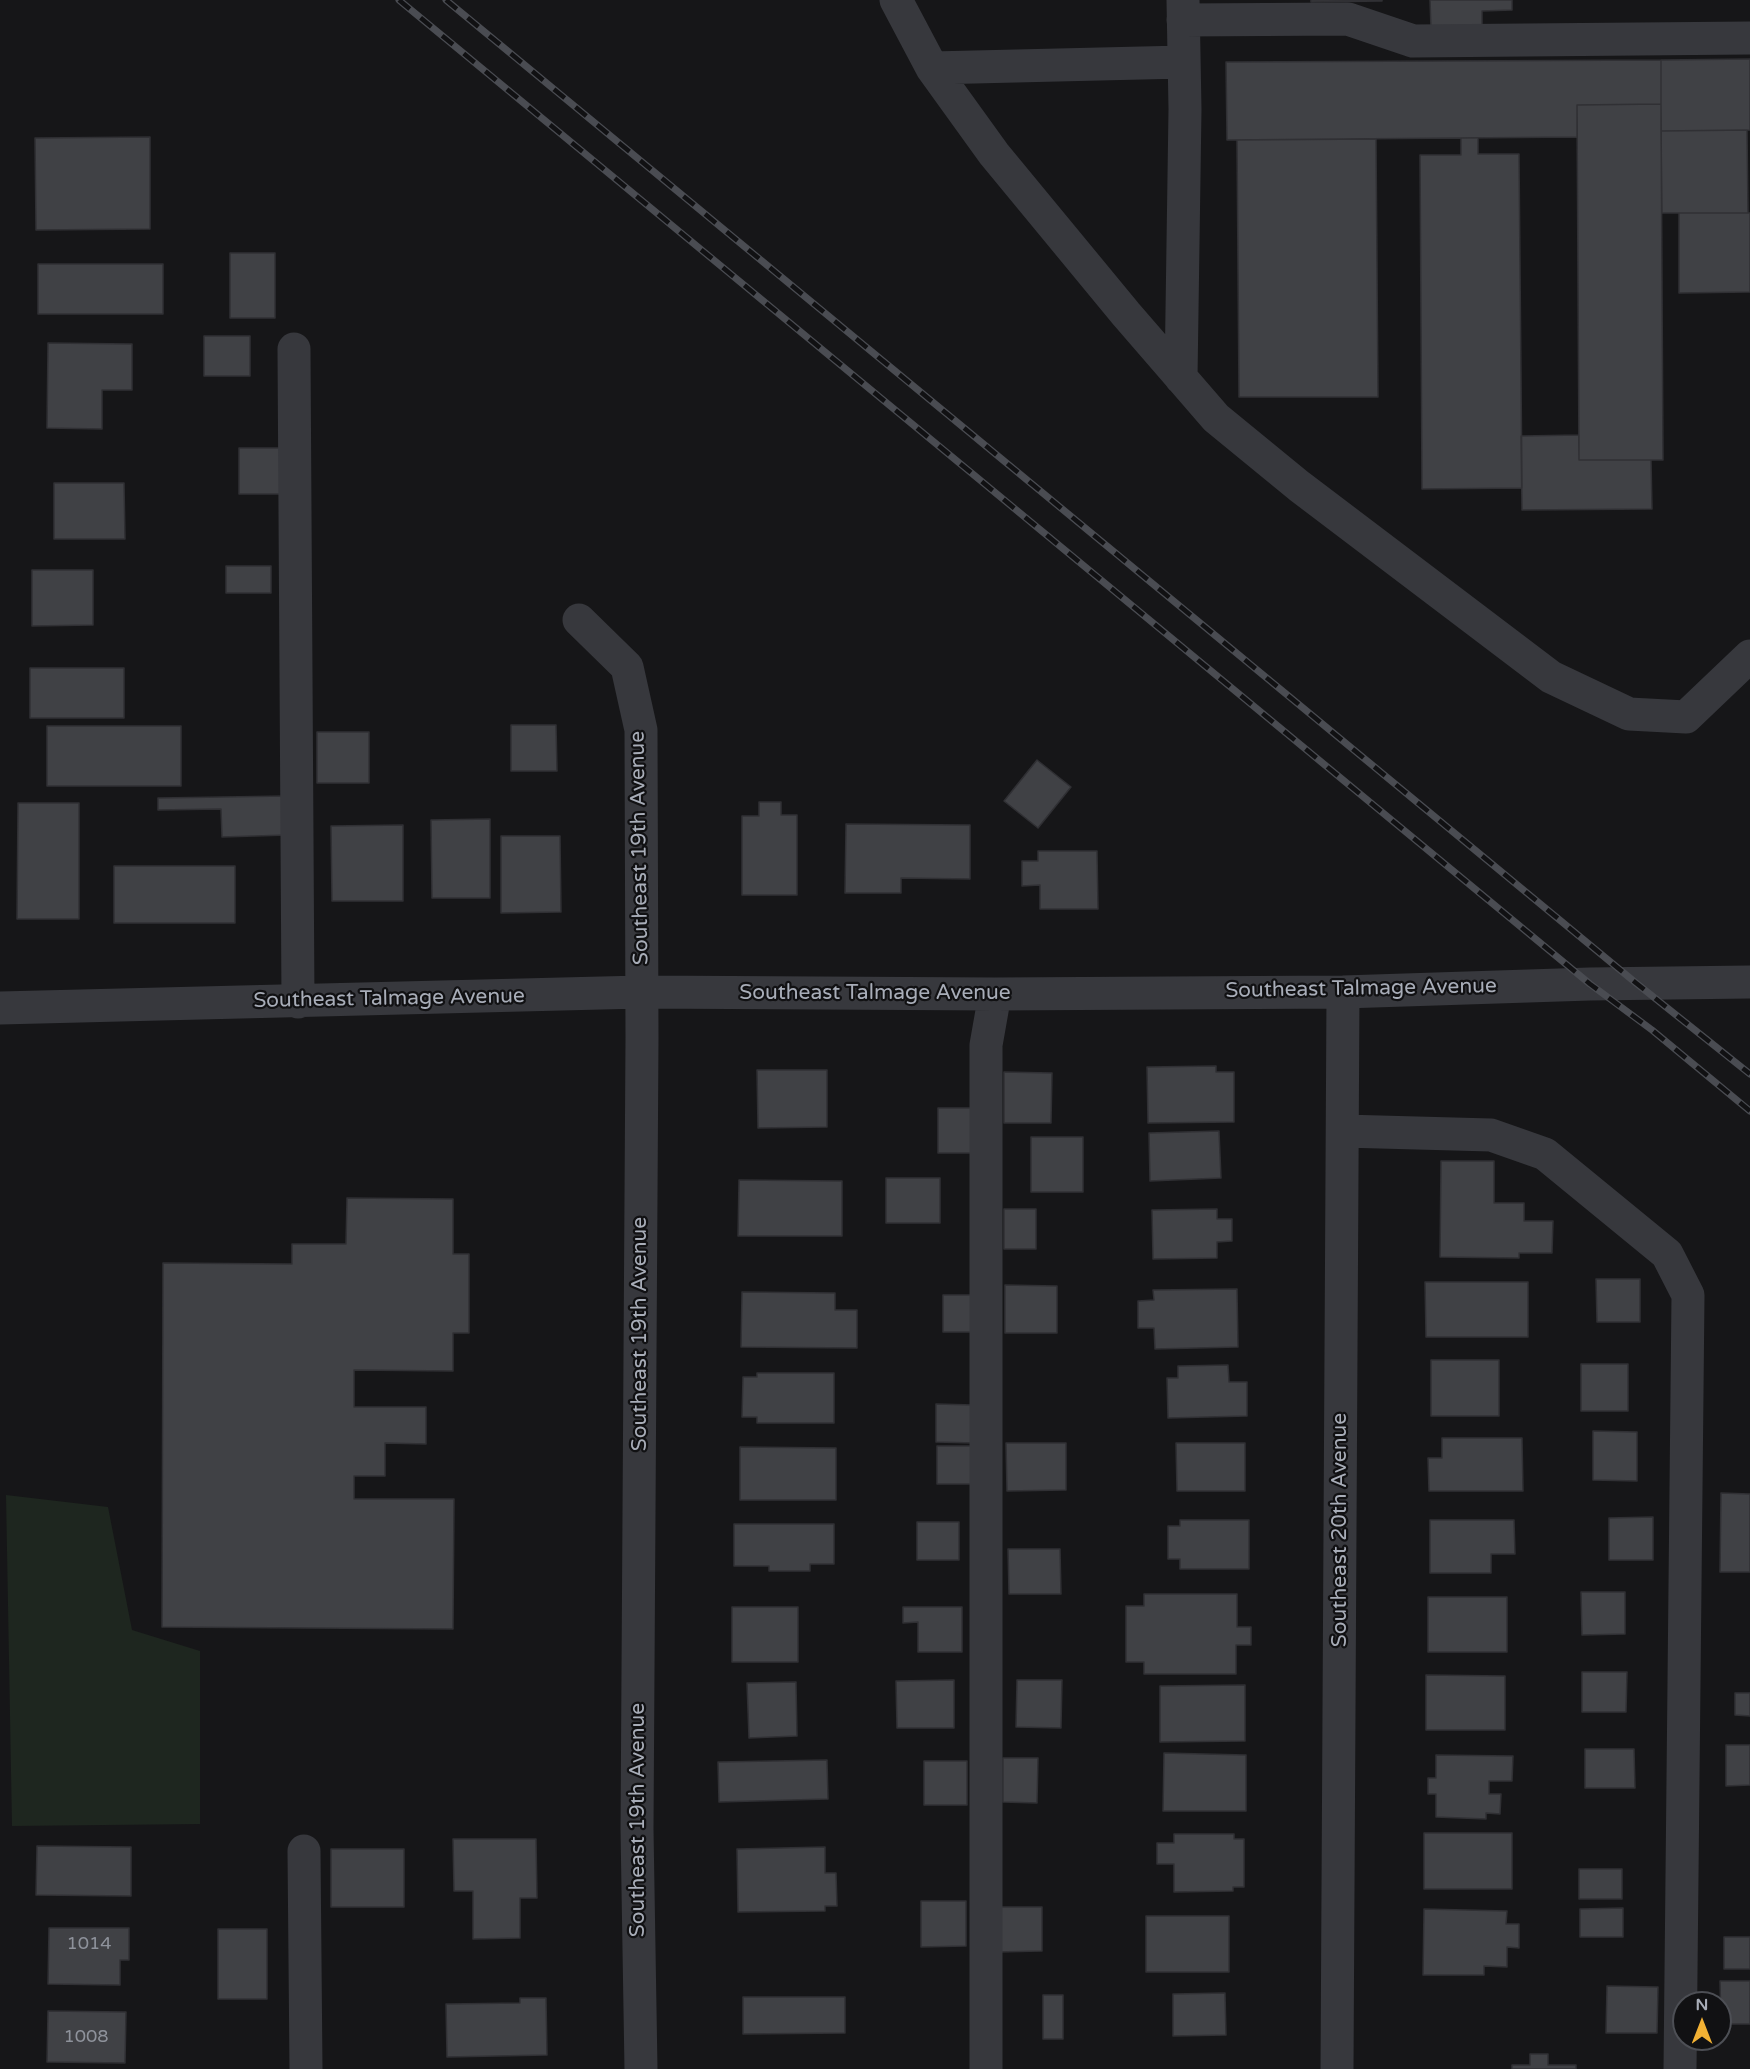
<!DOCTYPE html>
<html>
<head>
<meta charset="utf-8">
<style>
	body { margin:0 }
	#map { position:relative; width:1750px; height:2069px; overflow:hidden; background:#161618; font-family:"Varela Round",sans-serif }
	canvas { display:block }
	.north { position:absolute; left:1672px; top:1991px; width:60px; height:60px; box-sizing:border-box; background:#111113; border:2px solid #4d4f55; border-radius:50%; rotate:0deg; font-size:16px; font-weight:700; line-height:24px; text-align:center; color:#a8adb8 }
	.north::after { content:''; display:block; margin:auto; width:21px; height:27px; background:#f2b134; clip-path:polygon(50% 0,100% 100%,50% 72%,0 100%) }
</style>
</head>
<body>
<div id="map">
<canvas width="1750" height="2069"></canvas>
<div class="north">N</div>
</div>
<script>
const g = document.querySelector('canvas').getContext('2d');
g.lineJoin = 'round';
function paint(path, color) { g.fillStyle = color; g.fill(path, 'evenodd'); }
function strokePath(path, color, width, dash) { g.strokeStyle = color; g.lineWidth = width; g.lineCap = dash ? 'butt' : 'round'; g.setLineDash(dash || []); g.stroke(path); }
function write(font, color, halo, rows, align = 'center') {
  g.font = font + ' "Varela Round",sans-serif'; g.lineWidth = 4.5; g.setLineDash([]); g.textBaseline = 'middle'; g.strokeStyle = halo; g.fillStyle = color; for (const [text, x, y, turn = 0] of rows) {
    g.save(); g.translate(x, y); g.rotate((+turn || 0) * Math.PI / 180); g.textAlign = isNaN(turn) ? turn : align; if (halo) g.strokeText(text, 0, 0); g.fillText(text, 0, 0); g.restore();
  }
}
paint(new Path2D(`
	M6 1495 108 1507 132 1630 200 1651V1824L12 1826Z`), '#1e261f');
const building = new Path2D(`
	M1311 0H1382V1L1311 2Z
	M1430 0H1512V10L1482 11V29H1431Z
	M1750 59V130L1661 131V60Z
	M1661 60V104L1577 105V137L1227 140 1226 62Z
	M1661 104 1663 460H1579L1577 105Z
	M1747 130 1748 213H1662L1661 131Z
	M150 137V229L36 230 35 138Z
	M1461 138H1478V154H1519L1522 488 1422 489 1420 155H1461Z
	M1376 139 1378 397H1239L1237 140Z
	M1679 213H1750V292L1679 293Z
	M230 253H275V318H230Z
	M38 264H163V314H38Z
	M204 336H250V376H204Z
	M48 343 132 344V390H102V429L47 428Z
	M1579 435V460H1651L1652 509 1522 510 1521 436Z
	M239 448H282V494H239Z
	M54 483H124L125 539H54Z
	M226 566H271V593H226Z
	M32 570H93V625L32 626Z
	M30 668H124V718H30Z
	M511 725H556L557 771H511Z
	M47 726H181V786H47Z
	M317 732H369V783H317Z
	M1037 760 1071 787 1038 828 1004 801Z
	M287 796 288 835 222 837 221 809 158 810V798Z
	M759 802H781V815H797V895H742V816H759Z
	M18 803H79V919H17Z
	M490 819V898H432L431 820Z
	M846 824 970 825V879L901 878V893H845Z
	M403 825V901H332L331 826Z
	M501 836H560L561 912 501 913Z
	M1038 851H1097L1098 909H1040V885L1022 886V861H1038Z
	M114 866H235V923H114Z
	M1216 1066V1072H1234V1122L1148 1123 1147 1067Z
	M757 1070H827V1127L758 1128Z
	M1004 1072 1052 1073 1051 1123H1004Z
	M938 1108H975V1153H938Z
	M1219 1131 1221 1178 1150 1181 1149 1133Z
	M1031 1137H1083V1192H1031Z
	M1441 1161H1494V1203H1524V1221H1553L1552 1253H1519V1258L1440 1257Z
	M886 1178H940V1223H886Z
	M739 1180 842 1181V1236H738Z
	M347 1198 453 1199V1254H469V1333H453V1371L354 1370V1407H426V1444L385 1443V1476H354V1499H454L453 1629 162 1627 163 1263 292 1264V1244H346Z
	M1004 1209H1036V1249H1004Z
	M1217 1209V1219H1232V1241L1217 1242V1258L1153 1259 1152 1210Z
	M1596 1279H1640V1322H1597Z
	M1425 1282H1528V1337H1426Z
	M1005 1285 1057 1286V1333H1005Z
	M1237 1289 1238 1347 1155 1349 1154 1328H1138V1301L1154 1300 1153 1290Z
	M742 1292 835 1293V1310H857V1348L741 1347Z
	M943 1295H973V1332H943Z
	M1431 1360H1499V1416H1431Z
	M1581 1364H1628V1411H1581Z
	M1228 1365 1229 1382H1247V1416L1168 1418 1167 1378H1178V1366Z
	M757 1373H834V1423H757V1417H742L743 1377H757Z
	M936 1404 974 1405V1443L936 1442Z
	M1593 1431 1637 1432V1481L1593 1480Z
	M1442 1438H1522L1523 1491H1429L1428 1458H1442Z
	M1006 1443H1066V1490L1007 1491Z
	M1176 1443H1245V1491H1177Z
	M937 1446H973V1484H937Z
	M740 1447 836 1448V1500H740Z
	M1721 1493 1750 1494V1572H1720Z
	M1653 1517V1560H1609V1518Z
	M1180 1520H1249V1569H1180V1559H1168V1526H1180Z
	M1430 1520H1514L1515 1554H1491V1573H1430Z
	M917 1522H959V1560H917Z
	M734 1524H834V1564H810V1571H769V1566H734Z
	M1008 1549H1060L1061 1594H1009Z
	M1581 1592H1625V1634L1582 1635Z
	M1144 1594H1237V1627H1251V1645H1236V1674H1144V1662H1126V1606H1144Z
	M1428 1597H1507V1652H1428Z
	M732 1607H798V1662H732Z
	M903 1607H962V1652H918V1622L903 1623Z
	M1582 1672H1627L1626 1712H1582Z
	M1426 1675 1505 1676V1730H1426Z
	M954 1680V1728H897L896 1681Z
	M1017 1680H1062L1061 1728 1016 1727Z
	M796 1682 797 1736 749 1738 747 1683Z
	M1245 1685V1741L1160 1742V1686Z
	M1735 1693H1750V1716L1735 1715Z
	M1726 1745H1750V1785L1726 1786Z
	M1585 1749H1634L1635 1788H1585Z
	M1164 1753 1246 1755V1811H1163Z
	M1436 1755 1513 1756 1512 1781H1489V1794H1501L1500 1814 1486 1813V1819L1436 1817V1794H1428V1778H1436Z
	M1003 1758H1038L1037 1803 1003 1802Z
	M827 1760 828 1799 719 1802 718 1762Z
	M924 1761H967V1805H924Z
	M1424 1833H1512V1889H1424Z
	M1174 1834H1234V1839H1244V1887H1233V1891L1174 1892V1864H1157V1843H1174Z
	M453 1839H536L537 1898H520V1938L473 1939V1891H454Z
	M37 1846 131 1847V1896L36 1895Z
	M825 1847V1873H836L837 1906H825V1911L738 1912 737 1849Z
	M331 1849H404V1907H331Z
	M1579 1869H1622V1899H1579Z
	M921 1901H966V1946L921 1947Z
	M997 1907H1042V1951L997 1952Z
	M1623 1908V1937H1580V1909Z
	M1424 1909 1507 1911 1506 1924H1519V1948L1507 1947V1967L1484 1966V1975H1423Z
	M1146 1916H1229V1972H1146Z
	M49 1928H129V1960H120V1985L48 1984Z
	M218 1929H267V1999H218Z
	M1724 1937H1750V1969H1724Z
	M1720 1981H1750V2024H1721Z
	M1607 1986 1658 1987 1657 2033H1606Z
	M1225 1993 1226 2035 1173 2036V1994Z
	M1043 1995H1063V2039H1043Z
	M743 1997H845V2033L743 2034Z
	M520 1998H546L547 2055 447 2057 446 2004 520 2003Z
	M48 2011 126 2012 125 2063 47 2062Z
	M1530 2054H1548V2065H1576V2069H1512V2065H1530Z`);
paint(building, '#404145');
strokePath(building, '#303034', 1.5);
strokePath(new Path2D(`
	M896 0 932 68 994 154 1126 314 1216 418 1299 486 1551 677 1629 714 1686 717 1750 656
	M1183 20 1348 19 1413 41 1750 38
	M932 68 1184 62
	M294 349 298 1002
	M1181 378 1185 109 1183 0
	M579 620 627 667 641 730 642 1038 637 1829 641 2069
	M0 1008 642 992 995 994 1343 992 1590 984 1750 982
	M1343 1131 1491 1135 1545 1154 1667 1254 1688 1295 1680 2069
	M304 1851 306 2069
	M986 2069V1045L995 994
	M1337 2069 1343 992`), '#37383d', 33);
const rail = new Path2D(`
	M399 0 1590 984 1652 1030 1750 1111
	M446 0 1636 983 1750 1074`);
strokePath(rail, '#4a4c52', 7);
strokePath(rail, '#111113', 4.5, [14]);
write('18px', '#8e929b', null, [
	["1014",89,1944],
	["1008",86,2037]
]);
write('21px', '#a8adb8', '#111113', [
	["Southeast 19th Avenue",640,848,-91],
	["Southeast Talmage Avenue",1361,989,-1],
	["Southeast Talmage Avenue",875,993],
	["Southeast Talmage Avenue",389,999,-1],
	["Southeast 19th Avenue",640,1334,-90],
	["Southeast 20th Avenue",1340,1530,-90],
	["Southeast 19th Avenue",638,1820,-90]
]);
</script>
</body>
</html>
